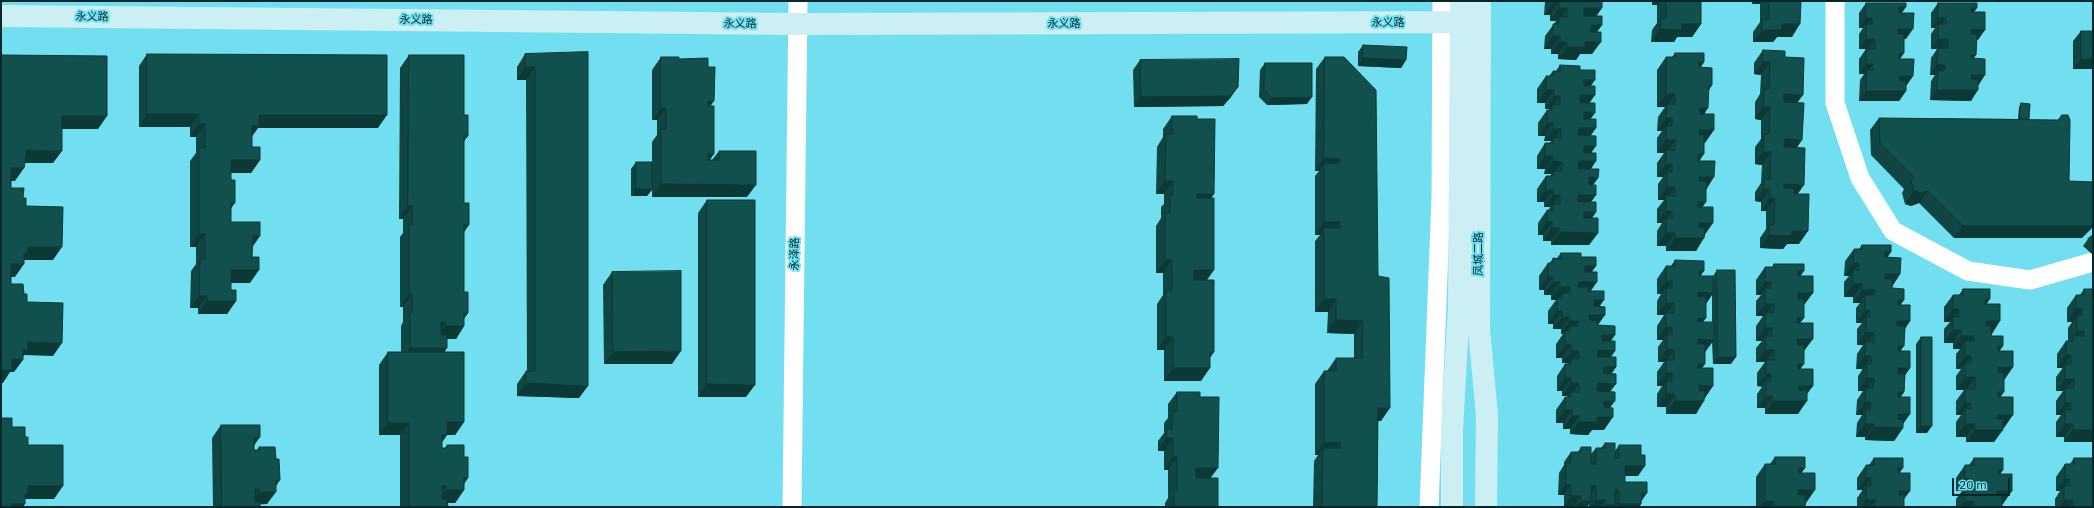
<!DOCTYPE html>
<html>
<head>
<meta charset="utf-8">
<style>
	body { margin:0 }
	#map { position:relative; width:2094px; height:508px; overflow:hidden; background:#72dff1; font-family:"IBM Plex Sans",sans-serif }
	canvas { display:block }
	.frame { position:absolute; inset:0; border:2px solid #02272c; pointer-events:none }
	.scale { position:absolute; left:1952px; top:478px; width:58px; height:18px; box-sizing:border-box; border:2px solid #02272c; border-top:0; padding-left:5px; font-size:12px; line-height:14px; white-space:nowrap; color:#02272c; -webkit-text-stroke:3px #72dff1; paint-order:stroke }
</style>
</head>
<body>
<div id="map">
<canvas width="2094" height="508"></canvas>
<div class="frame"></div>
<div class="scale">20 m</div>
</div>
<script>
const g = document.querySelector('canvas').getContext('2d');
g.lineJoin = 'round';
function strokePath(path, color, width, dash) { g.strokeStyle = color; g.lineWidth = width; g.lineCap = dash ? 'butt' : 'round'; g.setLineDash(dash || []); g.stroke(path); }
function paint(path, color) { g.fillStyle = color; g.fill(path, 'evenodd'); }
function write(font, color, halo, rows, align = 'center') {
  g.font = font + ' "IBM Plex Sans","Noto Sans SC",sans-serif'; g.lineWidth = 4; g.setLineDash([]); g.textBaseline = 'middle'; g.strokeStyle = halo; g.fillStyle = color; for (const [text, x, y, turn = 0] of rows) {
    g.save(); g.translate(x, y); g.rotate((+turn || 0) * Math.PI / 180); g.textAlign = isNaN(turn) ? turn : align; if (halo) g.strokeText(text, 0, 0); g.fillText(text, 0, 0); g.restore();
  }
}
strokePath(new Path2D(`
	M1835 1V103L1860 178 1893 231 1968 271 2030 280 2093 262
	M792 507 798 1
	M1429 507 1441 198 1442 1`), '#fff', 19);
strokePath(new Path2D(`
	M1480 1 1479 330 1487 415 1486 507
	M1 16 798 24 1480 22
	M1452 507V430L1459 305 1461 1`), '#cceff4', 22);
paint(new Path2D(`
	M1546 1H1602L1596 16 1602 25 1596 32 1592 54H1580L1576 60 1558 59V54H1551V49H1544L1545 36 1556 21H1550V15H1544L1545 2Z
	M1652 1H1701V24L1692 37H1677L1674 42H1651L1652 30 1657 23V5H1652Z
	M1752 1H1801L1792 37H1777L1773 42H1753V32L1760 22V4H1752Z
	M1866 3 1902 13 1906 39H1904V53L1900 59 1913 76 1906 86V91L1899 101H1859L1860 80 1864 74H1859V59L1866 49H1859V34L1863 28H1859V13Z
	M1938 3 1975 12 1978 40H1977L1974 58 1978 85 1971 101 1930 100 1931 81 1935 75H1930L1931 58 1937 49H1931V34L1935 28H1931V13Z
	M2081 31H2093V69H2073V41Z
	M1363 45 1406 60 1401 68 1358 66V52Z
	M1763 50 1785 57 1797 103V148L1799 244H1787L1783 249 1760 248V238L1766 229V211H1761V202L1755 201V192L1761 183 1762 165 1755 164V147L1761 139V120L1755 119V102L1760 94 1761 75 1754 74V63Z
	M588 52 579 398 517 396V384L526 371H527L526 80H517V67L525 54Z
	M1675 53 1704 62 1700 68 1712 85 1709 90 1705 114V143H1704L1700 161 1706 189 1702 207 1705 235 1696 251H1666V246H1657V231L1662 223H1657V209L1664 200H1658V184L1663 177H1657V163L1664 153H1657V138L1662 131H1657L1658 117 1665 107H1657V70L1666 57H1672Z
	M147 54 378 128H258L252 136V147L260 160 251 173H231V222L252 246 250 283H231V290L236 301 227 314H198V308H190L191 271 196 264V247H190V161L196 153V137H190V127H139V66Z
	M409 55 464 115V292L468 313 464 318V326L456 339H447L445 352 464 422 455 435H447L442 442V448H445L447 445 464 485V490L455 503H447L448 507H400V435H379V365L388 352H401V326L403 322V307H400V237L403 233V219H399L400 68Z
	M661 57 679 59 708 67 710 106V160H712L719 151 747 197H652V190L647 196H631V169L636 162H652V142L657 135V120H652V70Z
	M1325 57 1378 276 1381 421H1378L1377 507H1313L1314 461 1318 455H1315V384L1324 371H1327L1336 358H1354V334L1327 333 1328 312H1315V241L1320 235H1315V176L1319 171H1315L1316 69Z
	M1140 60 1231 97 1223 106 1134 107 1133 70Z
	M1265 63 1307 104 1267 105 1259 97 1260 70Z
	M1560 65 1580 70 1591 86 1595 95 1589 103 1591 119 1590 136 1592 153 1596 161 1591 169 1598 178 1593 185 1596 195 1591 202 1596 212 1592 218 1598 233 1589 245H1551V241H1543V235H1538V223L1547 210H1549L1550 207H1544V202H1537V189L1546 176H1550L1551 174H1544L1545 169H1537V156L1545 143H1550L1551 141H1544L1545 136H1538V123L1547 110H1549L1550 109H1545V103H1537V89L1546 76H1549L1553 71H1556Z
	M2021 103 2029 119 2069 181 2082 238H1954L1919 203 1911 206 1905 204 1902 193 1904 189 1871 155 1870 130 1879 118 2018 119 2019 107Z
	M1172 116 1197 119 1211 198 1207 280 1214 352 1210 357 1201 381H1164V350H1157V304L1163 295V273H1156V226L1161 218V207L1164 204V194H1156L1157 147 1163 137V129Z
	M707 200 746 397H698V213Z
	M2093 235V255L2083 246 2088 239Z
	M1862 245 1891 252 1887 257 1900 274 1892 286V288L1910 321 1905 329 1901 351 1910 368 1905 375 1904 392 1901 397 1910 414 1903 423V428L1894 441 1865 440V437H1856L1857 423 1862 415H1856L1857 400 1863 391H1858V376L1862 370V369H1856L1857 354 1863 345H1857V329L1862 323H1856V308L1860 303H1853V297H1844V282L1849 276H1844L1845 261 1854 249H1859Z
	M1561 253 1581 257 1591 272 1590 291 1599 307 1598 325 1610 341 1615 351 1611 357 1616 367 1612 373 1610 391V407L1604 430H1592L1588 435 1570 434V429H1563V423H1556V410L1565 397H1567L1568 396H1562V391H1557V376L1565 364 1569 363H1562V358H1556V344L1563 334H1561V329H1553V324H1548V311L1556 300H1551V295H1544V290H1539V276L1548 263H1550L1553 258H1557Z
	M1675 260 1701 276H1713L1717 270 1731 364H1713L1712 342 1705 352 1702 368 1704 398 1696 414H1666V407H1657V394L1662 386H1657V372L1664 362H1658V347L1663 340H1657V326L1664 315H1657V301L1661 294H1657V279L1666 266H1671ZM1712 295V322H1703L1706 304Z
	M1774 264 1801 276 1804 305 1800 323 1804 351 1801 369 1807 394 1798 414H1765V408H1757V394L1762 387 1757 386V373L1765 362H1756V348L1762 341H1756V326L1763 316H1756V301L1761 295H1756V280L1765 267H1772Z
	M612 272 672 364H604L603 285Z
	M1963 289 1986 304 1992 334 1991 336 2000 351 2013 367 2004 380 2000 397 2004 428H2003L1994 442H1966V437H1956V422L1961 415H1956V401L1964 390H1956V376L1961 369H1956V354L1960 349H1953V343H1944V329L1950 322H1944V307L1953 295H1959Z
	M2084 289 2093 442H2064V437H2056V422L2061 415H2056V401L2063 391H2056V377L2062 369V368H2057V354L2066 341H2068V328L2072 322H2067V308L2076 295H2080Z
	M1921 337 1927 433H1916V344Z
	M1177 392 1200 397 1211 478 1218 507H1165V503L1168 498V470H1164V451H1158V441L1164 433V423L1168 418V404Z
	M221 425 254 446V450H257L259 447 276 486 267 504H260V507H213L212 438Z
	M1605 443 1615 451 1619 445 1638 476H1625V482L1647 493 1641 501V504L1639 507H1589V504L1587 507 1564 506V495H1558L1559 473 1564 465V462L1571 452H1578L1581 447 1591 454 1596 448H1601Z
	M1775 457 1802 473 1806 503 1805 507H1756V477L1765 464H1770Z
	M1874 458 1900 473 1910 491 1904 498V507H1857V498L1862 491V490H1857V478L1866 465H1869Z
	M1974 458 2001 474 2003 504H2002V507H1956V499L1962 491H1956V478L1965 465H1969Z
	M2074 458 2093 507H2055V499L2060 491H2056V477L2065 464H2070Z`), '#0f4542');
paint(new Path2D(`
	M1655 1H1660L1657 5H1652Z
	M1755 1H1762L1760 4H1752Z
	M1553 2H1559L1550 15H1544Z
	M1899 7H1906L1899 17Z
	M1559 8H1567L1559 21V17L1556 21H1550Z
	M1584 8H1602L1593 21H1575Z
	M1971 8H1977L1970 18Z
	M1866 18H1872L1866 26V24L1863 28H1859Z
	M1938 18H1946L1939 28 1938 24 1935 28H1931Z
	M1682 24H1701L1692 37H1677L1674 42H1651L1660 29Z
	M1782 24H1800L1792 37H1777L1773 42H1753L1762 30Z
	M1591 25H1602L1593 38H1582Z
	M1898 29H1913L1906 39H1891Z
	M1971 29 1985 30 1978 40H1963Z
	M1553 36H1560L1551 49H1544Z
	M1866 39H1875L1868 49H1859Z
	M1938 39H1948L1941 49 1938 48 1937 49H1931Z
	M1560 42H1567L1558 54H1551Z
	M1585 42H1601L1592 54H1580L1576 60 1558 59 1567 47Z
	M1899 53H1904L1897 63Z
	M1971 55H1976L1969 65Z
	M1363 58 1406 60 1401 68 1358 66Z
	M2081 59H2093V69H2073Z
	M1699 62H1704L1696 75Z
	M1763 62H1770L1761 75 1754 74Z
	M1866 64H1873L1867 72V70L1864 74H1859Z
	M1937 64 1945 65 1938 75V71L1935 75H1930Z
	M525 67H535L526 80H517Z
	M1971 75H1985L1978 86 1963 85Z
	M1900 76H1913L1906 86H1893Z
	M1584 80H1595L1586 93H1576Z
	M1709 85H1712L1703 98Z
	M1238 87 1231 97 1223 106 1134 107 1141 97Z
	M1546 90H1554L1545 103H1537Z
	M1937 90H1978L1971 101 1930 100Z
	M1866 91H1906L1899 101H1859Z
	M1666 94H1675L1667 106V104L1665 107H1657Z
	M1784 94 1803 95 1794 107H1775Z
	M1580 95H1595L1586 108H1571Z
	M1554 96H1560L1552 107V105L1550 109H1545Z
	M1312 97 1307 104 1267 105 1272 98Z
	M708 101H714L705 114Z
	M1763 107H1770L1761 120 1755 119Z
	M661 108H666L657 120H652Z
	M1700 108H1708L1699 121Z
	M1584 112 1595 113 1586 125H1576Z
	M147 114H199L190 127H139Z
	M259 115H387L378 128H258L250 139H243Z
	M62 116H107L98 129H53Z
	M1666 118H1672L1666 128V126L1662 131H1657Z
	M1547 123H1553L1545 136H1538Z
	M199 124H205L196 137H190Z
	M1579 128H1596L1587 141 1570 140Z
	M1553 129H1561L1553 140V138L1551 141H1544Z
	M1699 130H1714L1705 143H1690Z
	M464 136H468L459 148Z
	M1785 139 1802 140 1794 152H1776Z
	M1666 140H1675L1666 153V150L1664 153H1657Z
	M1584 146H1596L1587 159H1575Z
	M27 150 62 151 53 163H18Z
	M1763 152H1771L1762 165 1755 164Z
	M708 154H714L705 167Z
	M1698 154H1704L1695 167Z
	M1545 156H1553L1545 169H1537Z
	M1324 158 1340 159 1331 171 1324 164 1319 171H1315Z
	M231 160H260L251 173H222Z
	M1553 161 1562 162 1553 174V171L1551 174H1544Z
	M1579 161H1596L1587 174H1570Z
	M1666 164H1672L1663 177H1657Z
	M11 168H24L15 181H2Z
	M1589 177 1598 178 1589 190Z
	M1699 177H1714L1706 190H1690Z
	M1165 181H1173L1164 194H1156Z
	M661 184 756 185 747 197H652Z
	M1784 184 1804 185 1795 198 1775 197Z
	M1667 187H1675L1666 200V196L1664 200H1658Z
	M636 189H652L647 196H631Z
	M1764 189H1770L1761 202 1755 201Z
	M1546 190H1553L1544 202H1537Z
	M1914 191H1928L1919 203 1911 206 1905 204Z
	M1197 194H1214L1205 207H1188Z
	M1553 195H1560L1550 207H1544Z
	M1578 195H1596L1587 207H1569Z
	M1770 198 1775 199 1766 211H1761Z
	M1698 202H1706L1697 215Z
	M231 203H235L226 215Z
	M408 206H412L403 219H399Z
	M1666 211H1672L1666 220V218L1662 223H1657Z
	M1584 212H1596L1587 225H1576Z
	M1324 222H1340L1331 235 1324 228 1320 235H1315Z
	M1547 222H1552L1543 235H1538Z
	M1699 223H1713L1704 236 1690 235Z
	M2093 223V227L2082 238H1954L1963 226Z
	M464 225H469L460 238Z
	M1552 228H1560L1551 241H1543Z
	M1792 231H1808L1799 244H1787L1783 249 1760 248 1769 235Z
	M1560 232 1598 233 1589 245H1551Z
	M1666 233H1675L1666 246H1657Z
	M199 234H205L196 247H190Z
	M253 236H260L251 249Z
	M1675 238H1704L1696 251H1666Z
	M28 247H62L53 260H23L24 264 15 277H2L11 264Z
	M1885 252H1891L1882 265Z
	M1165 260H1172L1163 273H1156Z
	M1853 263H1859L1853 272V270L1849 276H1844Z
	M1585 266H1596L1587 279 1576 278Z
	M231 270H259L250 283H222Z
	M1194 270H1214L1205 283H1185Z
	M1699 271H1704L1695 284Z
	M1798 271H1804L1795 284Z
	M1885 274H1900L1892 287 1876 286Z
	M1548 277H1553L1544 290H1539Z
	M1666 281H1672L1666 290V288L1661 294H1657Z
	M1553 282H1560L1551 295H1544Z
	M1579 282H1597L1588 295H1570Z
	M1765 282H1771L1765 290V288L1761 295H1756Z
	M1853 284H1862L1853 297H1844Z
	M1560 287H1570L1561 300 1562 293 1557 300V298L1556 300H1551Z
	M1862 290H1875L1866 303 1865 295 1860 303H1853Z
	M1698 292 1713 293 1705 305H1689Z
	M1798 293H1813L1804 305H1789Z
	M409 294H412L403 307H400Z
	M199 296H207L198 308H190Z
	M1324 299H1336L1328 312H1315Z
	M1985 299H1990L1982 311Z
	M1594 300H1604L1595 313H1585Z
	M1898 300H1904L1895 313Z
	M207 301H236L227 314H198Z
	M1666 303H1674L1666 315V313L1664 315H1657Z
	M1765 304H1774L1765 316V313L1763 316H1756Z
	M1953 309H1959L1950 322H1944Z
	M2076 309H2082L2077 318V316L2072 322H2067Z
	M1865 310H1870L1862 323H1856Z
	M1557 311H1562L1553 324H1548Z
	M464 313H468L459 326H464L456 339H436L445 326Z
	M1589 315H1605L1596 328H1580Z
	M1562 317H1570L1561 329H1553Z
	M1698 318H1706L1697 331Z
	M1797 318H1804L1795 330Z
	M1336 320 1363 321 1354 334 1327 333Z
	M1570 321H1578L1569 334 1570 331V326L1565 334V331L1563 334H1561Z
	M1897 321H1910L1901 334H1888Z
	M1986 321H2000L1992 334H1977Z
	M441 322H445L436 335Z
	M1666 327H1672L1663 340H1657Z
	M1765 328H1772L1765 337V336L1762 341H1756Z
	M1953 330H1961L1953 343H1944Z
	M2077 331H2084L2075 344 2073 341V337Z
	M1866 332 1874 333 1866 345V341L1863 345H1857Z
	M1602 335H1615L1606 348 1593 347Z
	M1961 336H1974L1965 349V341L1960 349H1953Z
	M1166 337H1173L1164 350H1157Z
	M1698 339 1714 340 1705 352H1689Z
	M1797 339H1813L1804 351H1788Z
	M28 342 62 343 53 356 24 355 21 360H23L14 372H10L3 383H1V370Z
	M1565 345H1571L1562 358H1556Z
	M1898 346H1904L1895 358Z
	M1998 346H2003L1994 359Z
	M410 348H447L438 361H401Z
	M1667 349 1674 350 1666 361V360L1664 362H1658Z
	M1598 350 1615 351 1606 363H1589Z
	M1765 350H1774L1766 361V360L1765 362H1756Z
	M681 351 672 364H604L613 352Z
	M1571 351H1579L1571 362V359L1568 363H1562Z
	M1210 352H1214L1205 365Z
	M2066 355H2071L2062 368H2057Z
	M1865 356H1871L1862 369H1856Z
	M1965 356H1971L1961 369H1956Z
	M1718 357H1736L1731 364H1713Z
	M1698 364H1705L1696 377Z
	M1798 364H1804L1795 376Z
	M1604 367H1616L1607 380H1595Z
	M2013 367 2004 380H1989L1998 368Z
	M1173 368H1210L1201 381H1164Z
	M1898 368H1910L1901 381 1889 380Z
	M1666 373H1672L1662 386H1657Z
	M1766 374H1771L1762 386H1757Z
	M1965 377H1975L1966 390 1965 389 1964 390H1956Z
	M1565 378H1571L1562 391H1557Z
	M1867 378H1874L1866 390V388L1863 391H1858Z
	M2065 379H2074L2065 391V388L2063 391H2056Z
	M526 383 588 386 579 398 517 396Z
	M1571 383H1579L1571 395V392L1568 396H1562Z
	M1598 383 1616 384 1607 396H1589Z
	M707 384 755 385 746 397H698Z
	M1699 385 1713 386 1705 398H1690Z
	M1799 386H1813L1804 398H1790Z
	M1898 392H1904L1895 404Z
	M1998 392H2004L1995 405Z
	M1666 394H1675L1666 407H1657Z
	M1766 396H1773L1765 408H1757Z
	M1604 401H1615L1606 413H1595Z
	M1675 401H1704L1696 414H1666Z
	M1773 401H1807L1798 414H1765Z
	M1865 402H1871L1862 415H1856Z
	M1965 403H1971L1961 415H1956Z
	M2065 403H2071L2061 415H2056Z
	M1378 408H1390L1381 421H1369Z
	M1565 410H1572L1563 423H1556Z
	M1898 414H1910L1901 427 1889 426Z
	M1997 415H2013L2004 428H1988Z
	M1572 416H1579L1570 429H1563Z
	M1597 417H1613L1604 430H1592L1588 435 1570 434 1579 422Z
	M447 422H464L455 435H447L438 448H433Z
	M388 423H409L400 435H379Z
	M1865 424H1874L1865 437H1856Z
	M1965 424H1975L1966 437H1956Z
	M2065 424H2073L2064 437H2056Z
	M1921 426H1932L1927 433H1916Z
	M1874 427 1903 428 1894 441 1865 440Z
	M1975 430H2003L1994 442H1966Z
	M2073 430H2093V442H2064Z
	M260 437 251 450 254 438Z
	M1166 438H1173L1164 451H1158Z
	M1324 442 1340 443 1331 456 1323 448 1318 455H1315Z
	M1173 457H1177L1168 470H1164Z
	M1625 466H1645L1638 476H1618Z
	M1196 468H1218L1209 480H1187Z
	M1799 468H1805L1796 481Z
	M1898 468H1903L1894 481Z
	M1998 470H2003L1994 483Z
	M464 478H468L460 490H464L455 503H437L446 490Z
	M1866 478H1871L1862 490H1857Z
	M1965 479H1970L1962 491H1956Z
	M2065 479H2070L2060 491H2056Z
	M276 480H280L272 492H276L267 504 250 505 259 492Z
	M1566 485H1571L1564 495H1558Z
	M28 486H63L54 499H24L25 504 23 507H9Z
	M442 486H446L437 499Z
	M1591 486H1596L1589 496Z
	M255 489H259L250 501Z
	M1615 490H1619L1612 500Z
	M1798 490H1815L1806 503H1789Z
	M1899 491H1910L1901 503H1890Z
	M1997 491H2012L2003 504H1988Z
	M1642 493H1647L1640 503Z
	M1571 496H1581L1574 506H1564Z
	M1596 500H1605L1601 507H1591Z
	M1866 500H1875L1870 507H1861Z
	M2064 500H2073L2069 507H2060Z
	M1581 501H1591L1587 507H1577Z
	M1765 501H1774L1770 507H1761Z
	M1965 501H1974L1970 507H1961Z
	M1619 504H1641L1639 507H1617Z
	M1605 505H1615L1614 507H1604Z`), '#0c3836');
const building = new Path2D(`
	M1553 1H1602V8H1584V16H1602V25H1591V32H1601V42H1585V47H1567V42H1560V36H1553V24H1559V17H1567V8H1559V2H1553Z
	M1666 1H1701V24H1682V30L1660 29 1661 18H1666Z
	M1769 1H1801L1800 24H1782V30H1762V19H1769Z
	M1866 3H1906V7H1899V13H1914L1913 29H1898V34H1904V53H1899V59H1914L1913 76H1900V81H1906V91H1866L1867 70H1873V64H1866V49H1875V39H1866V24H1872V18H1866Z
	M1938 3H1977V8H1971V12H1985V30L1971 29V34H1977L1976 55H1971V58L1985 59V75H1971V79L1978 80V90H1937L1938 71H1944L1945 65 1937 64 1938 48H1948V39H1938V24H1946V18H1938Z
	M2081 31H2093V59H2081Z
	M1363 45 1407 47 1406 60 1363 58Z
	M1763 50 1785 51V57L1804 58 1803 95 1784 94V102L1804 103 1802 140 1785 139 1784 147 1805 148 1804 185 1784 184V188L1794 189V194H1809L1808 231H1792V236L1769 235V225H1774L1775 199 1770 198V189H1764V179H1770L1771 152H1763L1764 134H1769L1770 107H1763L1764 89H1769L1770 62H1763Z
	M588 52V386L526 383V371H535V67H525V54Z
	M1675 53H1704V62H1699V67L1712 68V85H1709L1708 108H1700V114H1714V130H1699V135H1704V154H1698V161H1715L1714 177H1699V181H1706V202H1698V207H1713V223H1699V228H1705L1704 238H1675V233H1666V218L1672 219V211H1666V196H1675V187H1667V172H1672V164H1666V150H1675V140H1666V126H1672V118H1666L1667 104H1675V94H1666V57H1675Z
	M147 54 387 55V115H259V126H252V147H260V160H231V180H235V203H231V222H260V236H253L252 257H259V270H231V290H236V301H207V296H199L200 259H205V234H199V148H205V124H199V114H147Z
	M1 55 107 56V116H62V151L27 150 24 168H11V188H24L23 198H26V206L63 207 62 247H28L27 254H24V264H11V284H23L24 294H27V302L63 303 62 343 28 342V350H23V360L12 359V370H1Z
	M409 55H464V115H468V136H464V203H469V225H464V292H468V313H464V326H445V322H441V335H447V348H410V313H412V294H409V225H412V206H408Z
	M661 57H679V59L708 58V67H715L714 101H708V106H714V154H708V160H719V151H756V185L661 184V129H666V108H661Z
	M1325 57H1344L1376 90 1378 276 1389 278 1390 408H1378L1377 507H1322L1323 448H1340V443L1324 442V371H1336V358H1362L1363 321 1336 320V299H1324V228H1340V222H1324V164L1340 163V159L1324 158Z
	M1239 59 1238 87 1230 96 1141 97 1140 60Z
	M1265 63H1312V97L1272 98 1264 90Z
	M1560 65 1580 66V70H1595V80H1584V86H1595V95H1580V103H1595V113L1584 112V119H1596V128H1579L1578 135 1596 136V146H1584V153H1596V161H1579L1578 169H1599L1598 178 1589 177V185H1596V195H1578V202H1596V212H1584V218H1598V233L1560 232V228H1552V222H1547V210H1553V204H1560V195H1553V190H1546V176H1553V171H1562V162L1553 161V156H1545V143H1553V138H1561V129H1553V123H1547V110H1552V105H1560V96H1554V90H1546V76H1553V71H1560Z
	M2021 103 2030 104 2029 119H2020Z
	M2062 115H2068L2070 120 2069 181 2093 182V223L2090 226H1963L1928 191 1920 193 1914 191 1911 181 1913 176 1880 143 1879 118 2058 120Z
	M1172 116H1197V119H1215L1214 194H1197V198H1214V270H1194V280H1214V352H1210V368H1173V337H1166V291H1172V260H1165V213H1170V195H1173V181H1165L1166 134H1172Z
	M636 162H652V189H636Z
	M707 200H755V385L707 384Z
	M2093 235V244L2088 239Z
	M1862 245H1891V252H1885V257L1901 258 1900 274H1885V279H1892V288L1904 289V300H1898V305H1910V321H1897V326H1905L1904 346H1898V351H1910V368H1898V374H1905L1904 392H1898V397H1910V414H1898V419L1903 420V428L1874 427V424H1865L1866 410H1870L1871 402H1865L1866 388H1873L1874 378H1867V364H1871V356H1865L1866 341 1874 342V333L1866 332V317H1870V310H1865V295H1875V290H1862V284H1853V270H1859V263H1853L1854 249H1862Z
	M1561 253H1581V257H1596V266H1585V272H1597V282H1579L1578 287H1589L1588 291H1604V300H1594V306L1605 307V315H1589V320L1597 321V325L1615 326V335H1602V341H1615V351L1598 350 1597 357H1616V367H1604L1603 373 1616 374V384L1598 383 1597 391 1615 392V401H1604V407L1613 408V417H1597V422H1579V416H1572V410H1565V397H1571V392H1579V383H1571V378H1565V364H1571V359H1579V351H1571V345H1565V331H1570V326H1578V321H1570V317H1562V311H1557V298H1562V293H1570V287H1560V282H1553V277H1548V263H1553V258L1561 259Z
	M1675 260 1704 261V271H1699V276H1713V293L1698 292V297H1706V318H1698V322H1714V340L1698 339V344H1705V364H1698V368H1713V386L1699 385V391H1705L1704 401H1675V394H1666V381H1672V373H1666V360H1674V350L1667 349V335H1672V327H1666V313H1674V303H1666V288H1672V281H1666V266H1675Z
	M1774 264H1804V271H1798V276H1813V293H1798V299H1804V318H1797V323H1813V339H1797V345H1804V364H1798V369H1813V386H1799V390H1807V401H1773V396H1766V381H1771V374H1766V360H1774V350H1765V336H1772V328H1765V313H1774V304H1765V288H1771V282H1765V267H1774Z
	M1717 270H1735L1736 357H1718Z
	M681 271V351L613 352 612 272Z
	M1963 289H1990V299H1985V304H2000V321H1986V326H1991V336H2003V346H1998V351H2013V367L1998 368V373H2004V392H1998V397H2013V415H1997V419H2003V430H1975V424H1965V409H1971V403H1965V389H1975V377H1965V363H1971V356H1965V341H1974V336H1961V330H1953V317H1959V309H1953V295H1963Z
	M2084 289H2093V430H2073V424H2065V410H2071V403H2065V388H2074V379H2065V364H2071V355H2066V341H2073V336H2084V331H2077V316H2082V309H2076V295H2084Z
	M1921 337H1932V426H1921Z
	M388 352H464V422H447V435H442V448H447V445H464V457H468V478H464V490H446V486H442V499H447L448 507H409V423H388Z
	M1177 392H1200V397H1219L1218 468H1196V478H1218V507H1174V490H1177V457H1173V438H1166L1167 429H1172L1173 411H1177Z
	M1 418H12V427H25V437H28V445H63V486H28V494H25V504H11V507H1Z
	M221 425H260V437L254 438V450H259V447H275L276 459H279L280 480H276V492H259V489H255V502H260V507H222Z
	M1605 443H1615V458H1619V445H1641V455H1645V466H1625V482H1647V493H1642L1641 504H1619V490H1615V505H1605V500H1596V486H1591V501H1581V496H1571V485H1566V463H1571V452H1581V447H1591V464H1596V448H1605Z
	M1775 457H1805V468H1799V473H1815V490H1798V495H1805V507H1774V501H1765V464H1775Z
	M1874 458H1903V468H1898V473H1910V491H1899V495H1904V507H1875V500H1866V486H1871V478H1866V465H1874Z
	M1974 458H2003V470H1998V474H2012V491H1997V495H2002V507H1974V501H1965V487H1970V479H1965V465H1974Z
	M2074 458H2093V507H2073V500H2064V486H2070V479H2065V464H2074Z`);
paint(building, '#11504d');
strokePath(building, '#0c3836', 1);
write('11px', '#02272c', '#72dff1', [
	["永义路",92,17,1],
	["永义路",416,20,1],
	["永义路",1388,23],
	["永义路",740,24,1],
	["永义路",1064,24],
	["永泽路",795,254,-89],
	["凤城二路",1479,254,-90]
]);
</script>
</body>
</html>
